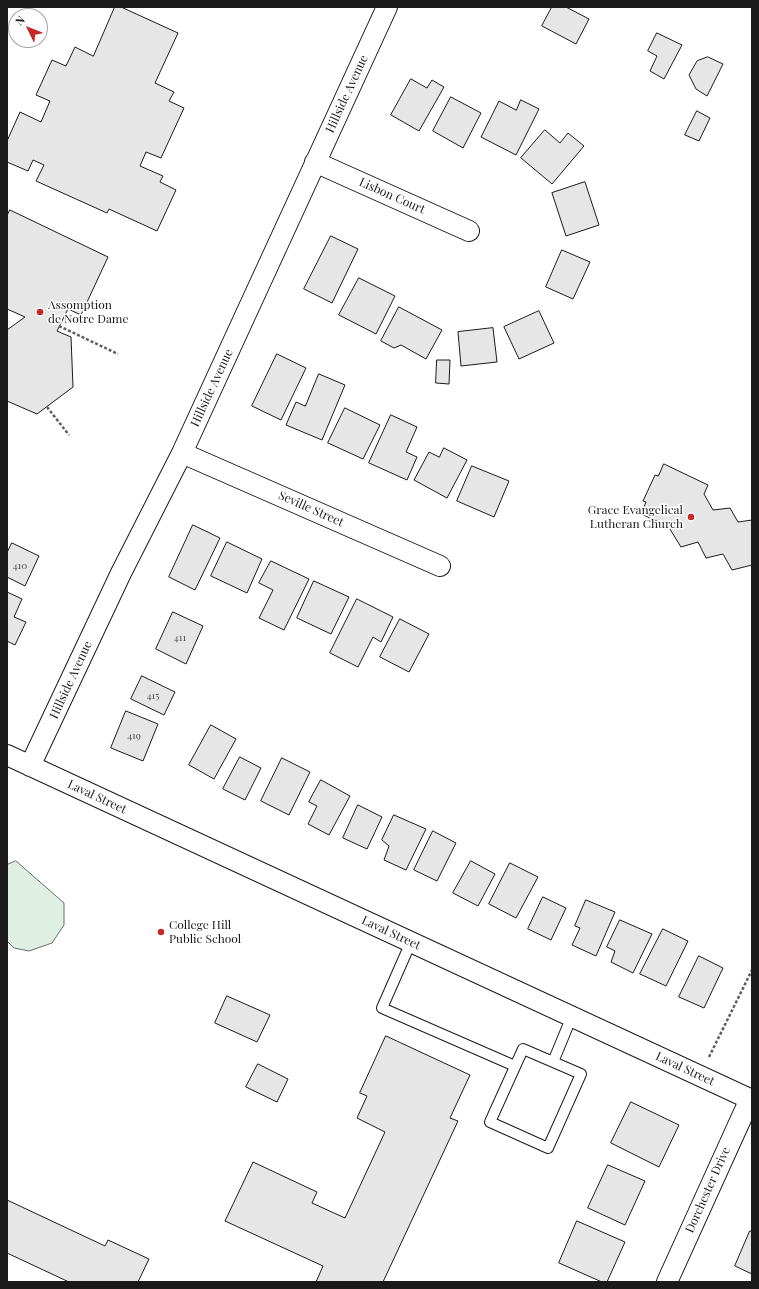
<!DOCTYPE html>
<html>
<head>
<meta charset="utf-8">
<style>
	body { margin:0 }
	#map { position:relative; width:759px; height:1289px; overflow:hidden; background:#fff; font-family:"Playfair Display",serif }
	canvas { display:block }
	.frame { position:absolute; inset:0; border:8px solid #1a1a1a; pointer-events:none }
	.north { position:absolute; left:8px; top:8px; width:40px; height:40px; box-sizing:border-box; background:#fff; border:1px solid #a3a3a3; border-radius:50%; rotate:313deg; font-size:11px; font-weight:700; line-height:16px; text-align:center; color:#1a1a1a }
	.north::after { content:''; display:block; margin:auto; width:14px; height:18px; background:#c62828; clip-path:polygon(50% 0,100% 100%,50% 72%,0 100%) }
</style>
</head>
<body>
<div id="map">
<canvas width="759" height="1289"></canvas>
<div class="frame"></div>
<div class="north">N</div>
</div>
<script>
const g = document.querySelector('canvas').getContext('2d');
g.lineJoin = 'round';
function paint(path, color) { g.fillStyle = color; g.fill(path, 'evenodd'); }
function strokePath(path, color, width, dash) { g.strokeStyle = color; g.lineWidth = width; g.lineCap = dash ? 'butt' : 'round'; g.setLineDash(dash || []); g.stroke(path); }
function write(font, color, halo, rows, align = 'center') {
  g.font = font + ' "Playfair Display",serif'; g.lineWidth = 3; g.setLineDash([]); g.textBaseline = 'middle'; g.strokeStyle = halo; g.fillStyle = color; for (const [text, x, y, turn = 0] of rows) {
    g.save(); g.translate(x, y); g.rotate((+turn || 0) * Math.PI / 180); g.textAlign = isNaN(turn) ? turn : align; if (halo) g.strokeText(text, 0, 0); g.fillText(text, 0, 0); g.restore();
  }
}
const green = new Path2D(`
	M16 861 64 903V925L52 943 29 951 14 948 7 941V865Z`);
paint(green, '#e0efe3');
strokePath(green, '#6a6a6a', 1);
const building = new Path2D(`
	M115 7H121L178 33 155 83 174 92 169 101 184 108 161 158 146 152 140 166 163 176 160 182 176 190 157 231 109 209 107 213 36 181 44 165 33 160 28 171 7 162V141L20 112 41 122 50 101 36 95 52 60 66 66 75 47 93 56Z
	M552 7H566L589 19 576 44 542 26Z
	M657 33 682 45 664 79 650 71 657 56 648 51Z
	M708 57 723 64 707 96 696 89 689 75 697 61Z
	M411 79 427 88 432 80 444 87 419 131 391 115Z
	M451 97 481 113 463 148 433 131Z
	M521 100 539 109 516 155 481 137 499 101 516 110Z
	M697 111 710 118 699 141 685 135Z
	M545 130 560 143 568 133 584 146 552 184 521 158Z
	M585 182 599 225 566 236 552 193Z
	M10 210 108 257 81 315 68 309 57 331 71 337 73 387 37 414 7 401V330L25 317 7 309V216Z
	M331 236 358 249 332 303 304 289Z
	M562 250 590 262 573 299 546 287Z
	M359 278 395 296 376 334 339 315Z
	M399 307 442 330 426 359 401 345 394 348 381 341Z
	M539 311 554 343 519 359 504 327Z
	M493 328 497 362 461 366 458 332Z
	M277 354 306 368 281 420 252 406Z
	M437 360H450L449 384 436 383Z
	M319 374 345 385 322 440 286 425 296 402 305 406Z
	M345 408 380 425 363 459 328 443Z
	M391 415 417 427 406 452 417 457 407 480 369 463Z
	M444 448 467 460 447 498 414 480 429 452 439 457Z
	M664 464 708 485 704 494 713 510 730 508 738 522 752 520V565L732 570 723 554 706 558 698 542 681 547 668 526 641 514 646 502 643 501 655 475 658 476Z
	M472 466 509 481 494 517 457 501Z
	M193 525 220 538 195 590 169 577Z
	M227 542 262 559 247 593 211 576Z
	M12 543 39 556 25 586 7 577V553Z
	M271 561 309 579 284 630 259 618 273 590 259 583Z
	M314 581 349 597 331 634 297 618Z
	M7 592 22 599 14 617 26 622 15 645 7 641Z
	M357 599 393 617 381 642 373 637 358 667 330 653Z
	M173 612 203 626 186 664 156 649Z
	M400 619 429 634 409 672 380 657Z
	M142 676 175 692 164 715 131 699Z
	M126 711 158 724 143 761 111 748Z
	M211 725 236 739 214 779 189 765Z
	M240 757 261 768 245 800 223 789Z
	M282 758 310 772 289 815 261 801Z
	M321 780 350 796 329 835 308 824 317 806 309 802Z
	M358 805 382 817 367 849 343 838Z
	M394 815 426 829 406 870 384 860 389 846 382 840Z
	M433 831 456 843 437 881 414 870Z
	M471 861 495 874 478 906 453 893Z
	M510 863 538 877 516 918 489 904Z
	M543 897 566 908 551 940 528 929Z
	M586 900 615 912 596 956 572 945 580 928 575 926Z
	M620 920 652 934 633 973 611 962 615 951 607 947Z
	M663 929 688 941 666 986 640 974Z
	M699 956 723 968 704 1008 679 997Z
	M227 996 270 1015 257 1042 215 1023Z
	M386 1036 470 1075 450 1118 458 1121 383 1282H316L323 1266 225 1221 253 1162 317 1192 312 1203 345 1218 385 1132 357 1118 367 1096 360 1093Z
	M258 1064 288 1079 277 1102 246 1087Z
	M631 1102 679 1125 659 1167 611 1143Z
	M608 1165 645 1181 625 1225 588 1208Z
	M7 1200 105 1246 108 1240 149 1259 138 1282H69L7 1253Z
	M577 1221 625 1242 607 1282H602L559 1263Z
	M750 1231H752V1274L735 1266Z`);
paint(building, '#e6e6e6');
strokePath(building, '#1a1a1a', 1);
const service = new Path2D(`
	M411 942 382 1008 515 1066
	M523 1049 581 1074 548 1148 490 1122Z
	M553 1062 572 1016`);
const minor = new Path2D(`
	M315 162 469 231
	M182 453 440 566
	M7 755 752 1100
	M30 766 121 573 182 453 387 7
	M667 1282 750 1099`);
strokePath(service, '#1a1a1a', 12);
strokePath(minor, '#1a1a1a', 22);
strokePath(new Path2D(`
	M59 326 118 354
	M47 407 69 435
	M709 1057 752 970`), '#5f5f5f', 2.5, [3, 2]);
strokePath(service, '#fff', 10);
strokePath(minor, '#fff', 20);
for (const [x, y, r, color] of [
	[40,312,4,"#c62828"],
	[691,517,4,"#c62828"],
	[161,932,4,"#c62828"]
]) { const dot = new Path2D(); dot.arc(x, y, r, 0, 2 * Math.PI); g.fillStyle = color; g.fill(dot); strokePath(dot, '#fff', 1.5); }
write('10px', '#4d4d4d', null, [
	["410",20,566],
	["411",180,638],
	["415",153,696],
	["419",134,736]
]);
write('12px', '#1a1a1a', '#fff', [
	["Hillside Avenue",347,94,-65],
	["Lisbon Court",392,196,24],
	["Hillside Avenue",212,388,-65],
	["Seville Street",311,509,24],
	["Hillside Avenue",71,680,-65],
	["Laval Street",97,797,25],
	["Laval Street",391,933,25],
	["Laval Street",685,1069,25],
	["Dorchester Drive",708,1190,-66]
]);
write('12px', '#1a1a1a', '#fff', [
	["Assomption",48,305],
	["de Notre Dame",48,319],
	["Grace Evangelical",683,510,"right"],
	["Lutheran Church",683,524,"right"],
	["College Hill",169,925],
	["Public School",169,939]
], 'left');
</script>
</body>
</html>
